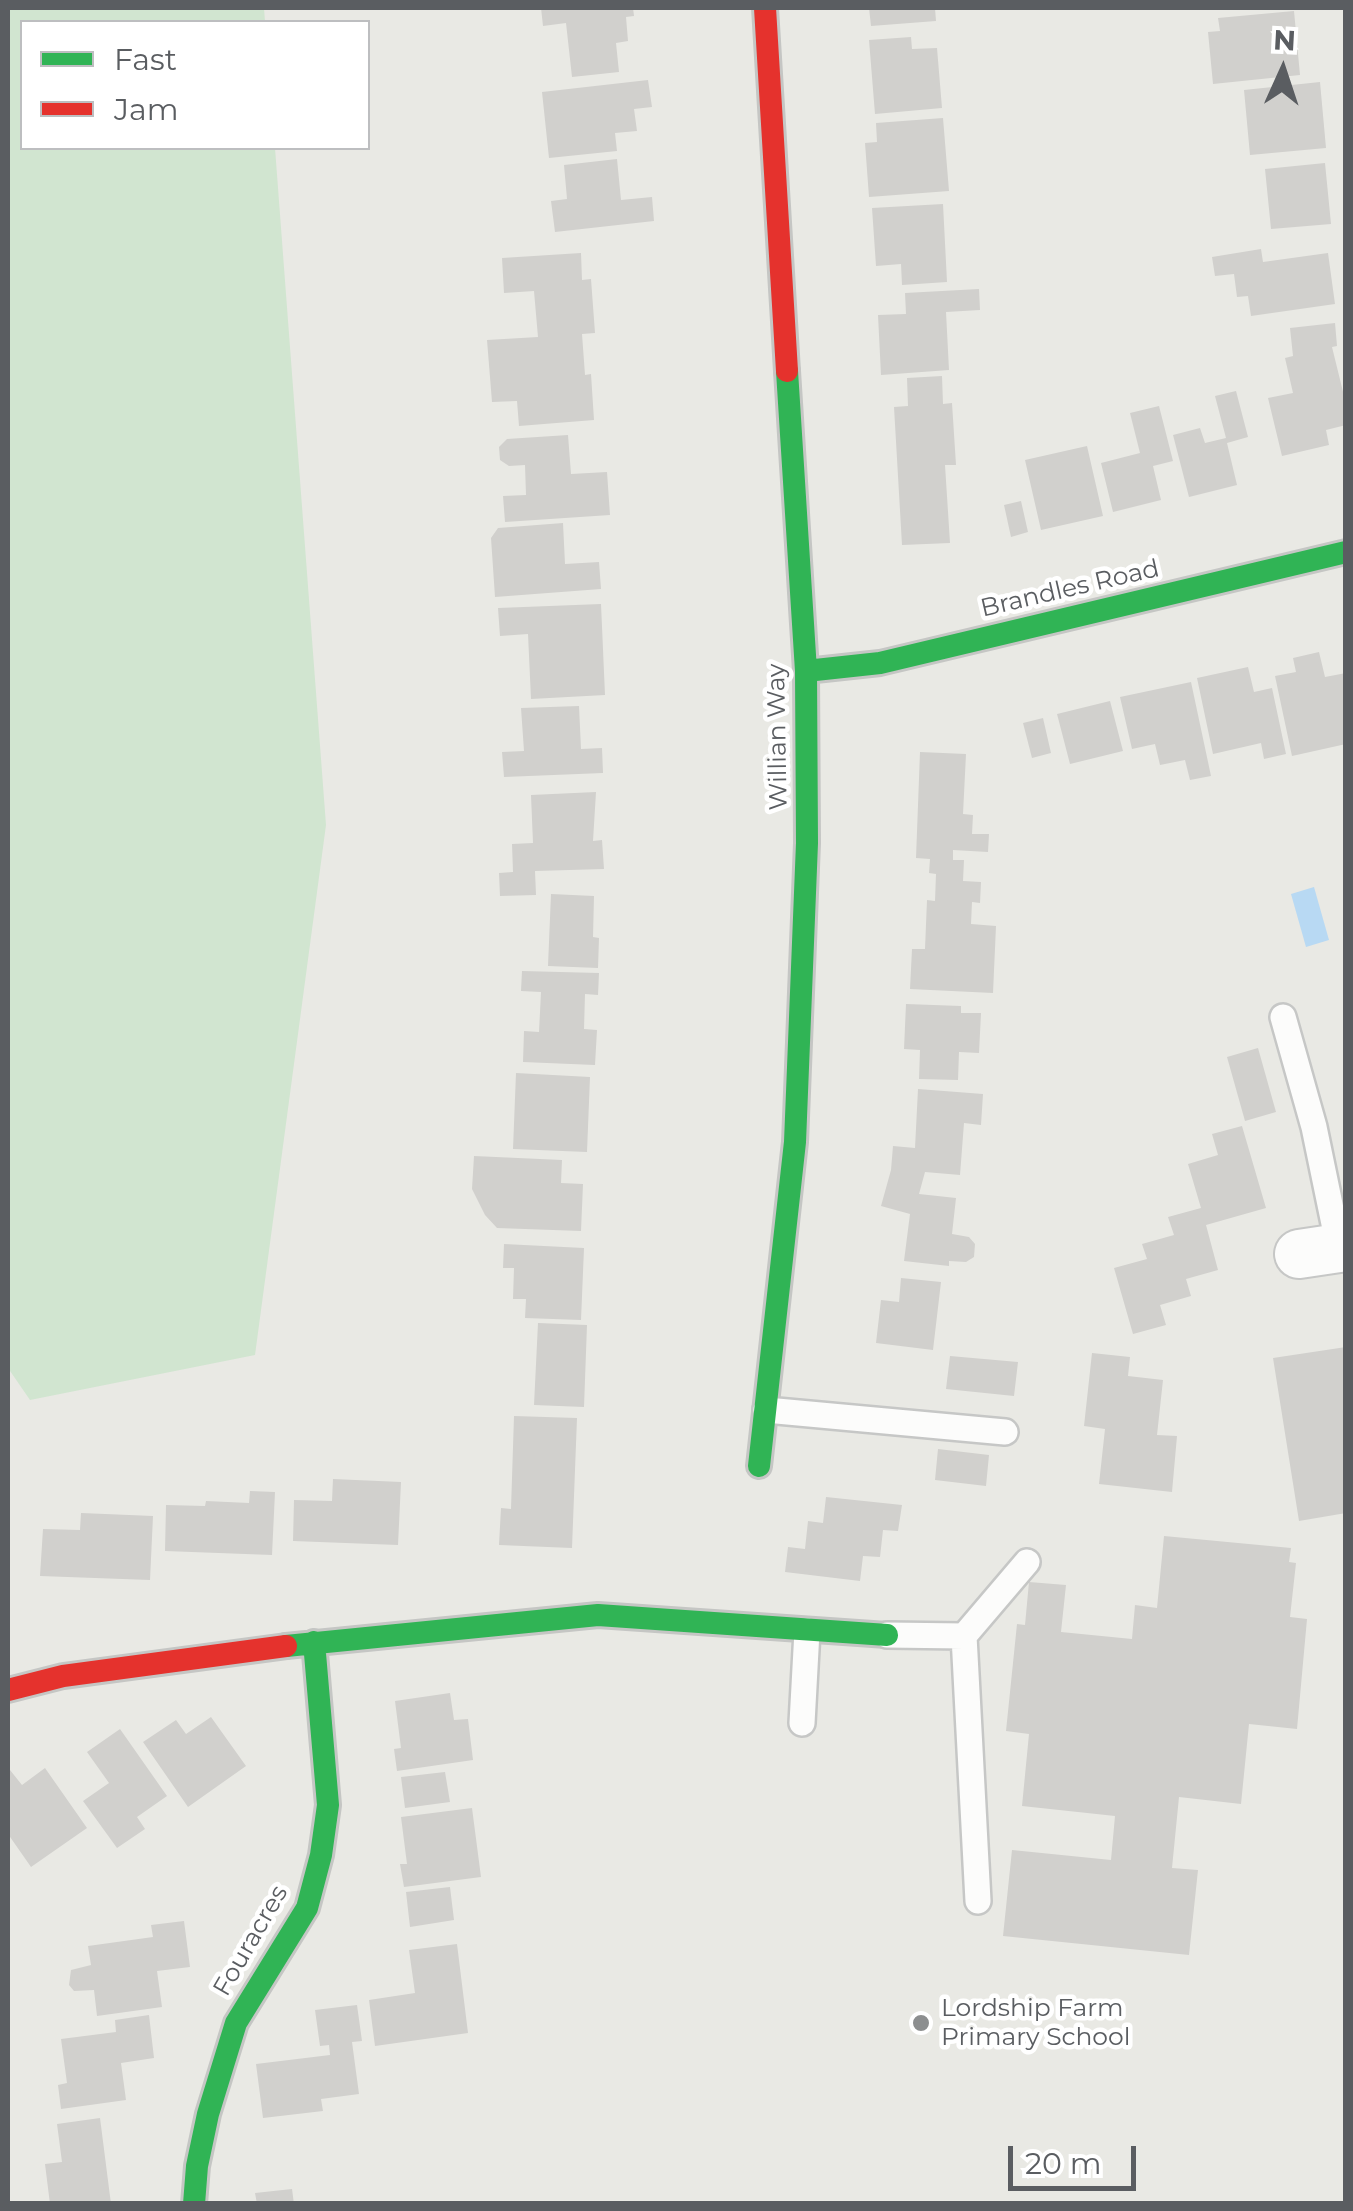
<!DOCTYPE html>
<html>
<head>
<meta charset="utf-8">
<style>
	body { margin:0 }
	#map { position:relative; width:1353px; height:2211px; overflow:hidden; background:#e9e9e4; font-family:Montserrat,sans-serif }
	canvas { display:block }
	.frame { position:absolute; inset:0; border:10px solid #5a5d61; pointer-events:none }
	.legend { position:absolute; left:20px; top:20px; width:350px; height:130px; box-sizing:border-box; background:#fff; border:2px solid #bdbec0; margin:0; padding:12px 18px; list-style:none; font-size:30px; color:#5a5d61 }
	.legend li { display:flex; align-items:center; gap:20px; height:50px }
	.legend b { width:50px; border:2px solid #bdbec0 }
	.north { position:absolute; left:1233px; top:20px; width:100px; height:100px; -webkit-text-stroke:8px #fff; paint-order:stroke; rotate:3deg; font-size:28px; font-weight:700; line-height:40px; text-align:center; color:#5a5d61 }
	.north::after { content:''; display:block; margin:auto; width:35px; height:45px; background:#5a5d61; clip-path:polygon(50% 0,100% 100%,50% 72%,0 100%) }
	.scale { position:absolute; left:1008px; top:2146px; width:128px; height:45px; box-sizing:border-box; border:5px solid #5a5d61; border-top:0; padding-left:12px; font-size:30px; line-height:35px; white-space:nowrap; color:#5a5d61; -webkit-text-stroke:8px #fff; paint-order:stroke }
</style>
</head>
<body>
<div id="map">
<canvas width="1353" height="2211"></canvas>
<div class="frame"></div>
<ul class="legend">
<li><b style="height:12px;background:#30b455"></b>Fast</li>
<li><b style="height:12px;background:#e5322d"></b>Jam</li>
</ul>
<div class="north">N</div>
<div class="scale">20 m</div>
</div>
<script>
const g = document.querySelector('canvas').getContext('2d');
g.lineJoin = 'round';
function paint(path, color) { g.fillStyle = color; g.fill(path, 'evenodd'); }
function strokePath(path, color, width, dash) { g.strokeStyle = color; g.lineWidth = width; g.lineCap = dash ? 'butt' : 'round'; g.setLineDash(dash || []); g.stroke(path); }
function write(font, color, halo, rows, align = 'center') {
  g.font = font + ' Montserrat,sans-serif'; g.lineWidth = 9; g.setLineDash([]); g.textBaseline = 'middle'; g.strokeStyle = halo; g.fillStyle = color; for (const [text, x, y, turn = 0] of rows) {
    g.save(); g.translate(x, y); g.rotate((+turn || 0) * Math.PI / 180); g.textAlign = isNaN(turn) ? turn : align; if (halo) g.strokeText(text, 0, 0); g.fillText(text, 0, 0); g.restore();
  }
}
paint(new Path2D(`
	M8 8H264L265 22H22V148H275L326 825 255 1355 30 1400 8 1368Z`), '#d1e5d0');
paint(new Path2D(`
	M1314 887 1329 940 1306 947 1291 894Z`), '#b8d9f3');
paint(new Path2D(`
	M541 8H633L634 16 626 17 628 41 616 43 619 72 572 77 566 23 543 26Z
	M869 8H935L936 21 871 26Z
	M1294 11 1300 75 1213 84 1208 32 1220 31 1218 18Z
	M911 37 912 49 937 48 942 108 875 114 869 40Z
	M648 80 652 107 634 109 637 131 615 133 617 151 549 158 542 92Z
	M1320 82 1326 148 1250 155 1244 90Z
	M943 118 949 191 869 197 865 143 877 142 876 123Z
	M617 159 621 200 652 197 654 221 555 232 551 201 567 199 564 165Z
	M1325 163 1331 224 1271 229 1265 169Z
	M943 204 947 282 902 285 901 264 876 266 872 208Z
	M1261 249 1263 262 1328 253 1335 304 1251 316 1248 296 1237 297 1234 274 1215 276 1212 257Z
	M581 253 582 280 591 279 595 333 582 334 585 375 591 374 594 420 519 426 517 401 492 402 487 340 538 337 534 291 504 293 502 258Z
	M979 289 980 310 946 312 949 370 881 375 878 315 906 314 905 293Z
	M1335 323 1337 346 1332 347 1346 404V425L1326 430 1329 445 1282 456 1268 398 1293 393 1285 358 1293 356 1290 328Z
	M942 376 943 404 952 403 956 465H945L950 543 902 545 894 407 908 406 907 378Z
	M1236 391 1248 437 1227 443 1237 485 1189 497 1173 435 1200 428 1205 443 1226 438 1215 396Z
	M1159 406 1173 461 1153 466 1161 500 1113 512 1101 463 1140 453 1130 413Z
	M568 435 571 474 607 472 610 515 505 522 503 496 526 495 525 465 509 466 500 460 499 447 507 439Z
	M1087 446 1103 516 1041 530 1025 460Z
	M1021 501 1028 532 1011 537 1004 505Z
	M563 523 565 564 599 562 601 589 495 597 491 538 498 528Z
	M601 604 605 695 531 699 528 634 500 636 498 608Z
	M1319 652 1325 677 1346 673V744L1292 756 1275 676 1296 672 1293 658Z
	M1248 667 1254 692 1272 688 1286 754 1264 759 1261 743 1213 754 1197 678Z
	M1191 682 1211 776 1190 780 1185 760 1160 765 1155 744 1132 749 1120 697Z
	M1110 701 1123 751 1070 764 1057 714Z
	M579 706 581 749 602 748 603 773 504 777 502 752 524 751 521 708Z
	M1043 718 1051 753 1032 758 1023 723Z
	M920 752 966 754 963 814 973 815 972 834H989L988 852 953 850V860H964L963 881 981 882 980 903 972 902 971 924 996 926 993 993 910 989 912 949H925L927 900 935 901 936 874 929 873 930 859 916 858Z
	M596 792 593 841 602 840 604 869 535 871 536 895 500 896 499 873 513 872 512 844 533 843 531 795Z
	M551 894 594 896 593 937 599 938 598 968 548 966Z
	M522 971 599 973 598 995 585 994 584 1029 597 1030 595 1065 523 1062 524 1031 539 1032 541 992 521 991Z
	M906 1004 961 1006V1013H981L979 1053 959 1052 958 1080 919 1079 920 1050 904 1049Z
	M1258 1048 1276 1112 1245 1121 1227 1057Z
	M516 1073 590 1077 587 1152 513 1149Z
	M918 1089 983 1094 981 1125 964 1123 960 1175 925 1172 919 1194 956 1198 952 1234 969 1237 975 1244 974 1257 966 1262 949 1261V1266L904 1261 910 1214 881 1206 891 1170 893 1146 915 1148Z
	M1242 1126 1266 1208 1206 1225 1218 1270 1186 1279 1191 1296 1160 1305 1166 1325 1133 1334 1114 1268 1147 1259 1142 1244 1174 1235 1168 1217 1201 1208 1188 1164 1218 1155 1212 1134Z
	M474 1156 562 1160 561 1183 583 1184 581 1231 497 1228 485 1215 472 1189Z
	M504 1244 584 1248 581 1320 525 1318 526 1299H513L514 1268H503Z
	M901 1278 941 1282 933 1350 876 1343 881 1300 899 1302Z
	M538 1323 587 1325 584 1407 534 1405Z
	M1346 1347V1513L1299 1521 1273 1358Z
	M1092 1353 1130 1357 1128 1376 1163 1380 1157 1435 1177 1436 1172 1492 1099 1484 1105 1429 1084 1426Z
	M950 1356 1018 1362 1014 1396 946 1389Z
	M514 1416 577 1418 572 1548 499 1545 501 1508 511 1509Z
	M938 1449 989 1455 986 1486 935 1480Z
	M333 1479 401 1482 398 1545 293 1541 294 1500 332 1501Z
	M250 1491 275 1492 272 1555 165 1551 166 1505 205 1506 206 1501 249 1503Z
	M826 1497 902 1505 898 1531 883 1530 880 1557 863 1556 860 1581 785 1572 788 1547 805 1549 808 1521 823 1523Z
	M81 1513 153 1516 150 1580 40 1576 43 1529 80 1530Z
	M1164 1536 1291 1548 1289 1562 1296 1563 1290 1617 1307 1619 1297 1729 1249 1724 1241 1804 1179 1797 1172 1868 1198 1870 1189 1955 1003 1936 1012 1850 1111 1860 1115 1816 1022 1806 1029 1734 1006 1731 1017 1624 1025 1625 1029 1582 1066 1585 1061 1632 1132 1639 1135 1605 1157 1608Z
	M450 1693 454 1720 468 1719 473 1760 397 1771 394 1749 401 1748 395 1701Z
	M211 1717 246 1766 188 1807 143 1742 176 1720 186 1734Z
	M120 1729 167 1796 137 1817 145 1829 117 1848 83 1801 109 1783 87 1752Z
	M45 1768 87 1828 31 1867 8 1834V1772L10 1770 22 1785Z
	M445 1772 450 1802 405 1808 401 1777Z
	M472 1808 481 1877 404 1887 400 1864H407L401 1817Z
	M450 1887 454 1920 410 1927 406 1892Z
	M184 1921 190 1967 157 1971 162 2007 97 2016 94 1990 74 1991 69 1985 71 1970 91 1965 88 1946 153 1937 151 1925Z
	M457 1944 468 2033 375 2046 369 2000 415 1993 409 1950Z
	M357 2005 362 2041 352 2042 359 2094 321 2099 323 2111 263 2118 256 2064 330 2055 329 2045 320 2046 315 2010Z
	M149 2015 154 2058 121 2063 126 2100 61 2109 58 2085 67 2083 61 2039 116 2032 115 2020Z
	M100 2118 111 2204H50L45 2164 62 2162 57 2124Z
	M292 2189 294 2204H257L255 2193Z`), '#d1d0cd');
const lane = new Path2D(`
	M1283 1017 1314 1127 1339 1248
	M766 1410 1005 1432
	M887 1635 964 1636 978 1901
	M964 1636 1027 1562
	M802 1723 807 1631`);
const street = new Path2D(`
	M1299 1254 1346 1247`);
const fast = new Path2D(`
	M806 671 880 663 1346 552
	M759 1466 795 1142 807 843 806 671 787 371
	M286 1646 598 1615 887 1635
	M194 2204 197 2166 208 2114 236 2023 307 1908 321 1855 328 1805 314 1642`);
const jam = new Path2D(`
	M765 8 787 371
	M8 1690 63 1676 286 1646`);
strokePath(lane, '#c6c7c6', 30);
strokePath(street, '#c6c7c6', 52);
strokePath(fast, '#c5c6c4', 28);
strokePath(jam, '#c5c6c4', 28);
strokePath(lane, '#fcfcfb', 25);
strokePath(street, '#fcfcfb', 48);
strokePath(fast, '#30b455', 22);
strokePath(jam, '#e5322d', 22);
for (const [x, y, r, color] of [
	[921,2023,10,"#8c8e8f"]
]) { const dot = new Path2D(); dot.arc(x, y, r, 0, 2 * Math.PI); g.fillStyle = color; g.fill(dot); strokePath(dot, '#fff', 4); }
write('25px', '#5a5d61', '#fff', [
	["Brandles Road",1070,589,-13],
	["Willian Way",778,737,-91],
	["Fouracres",251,1941,-60]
]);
write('25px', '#5a5d61', '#fff', [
	["Lordship Farm",941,2009],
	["Primary School",941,2038]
], 'left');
</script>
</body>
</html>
